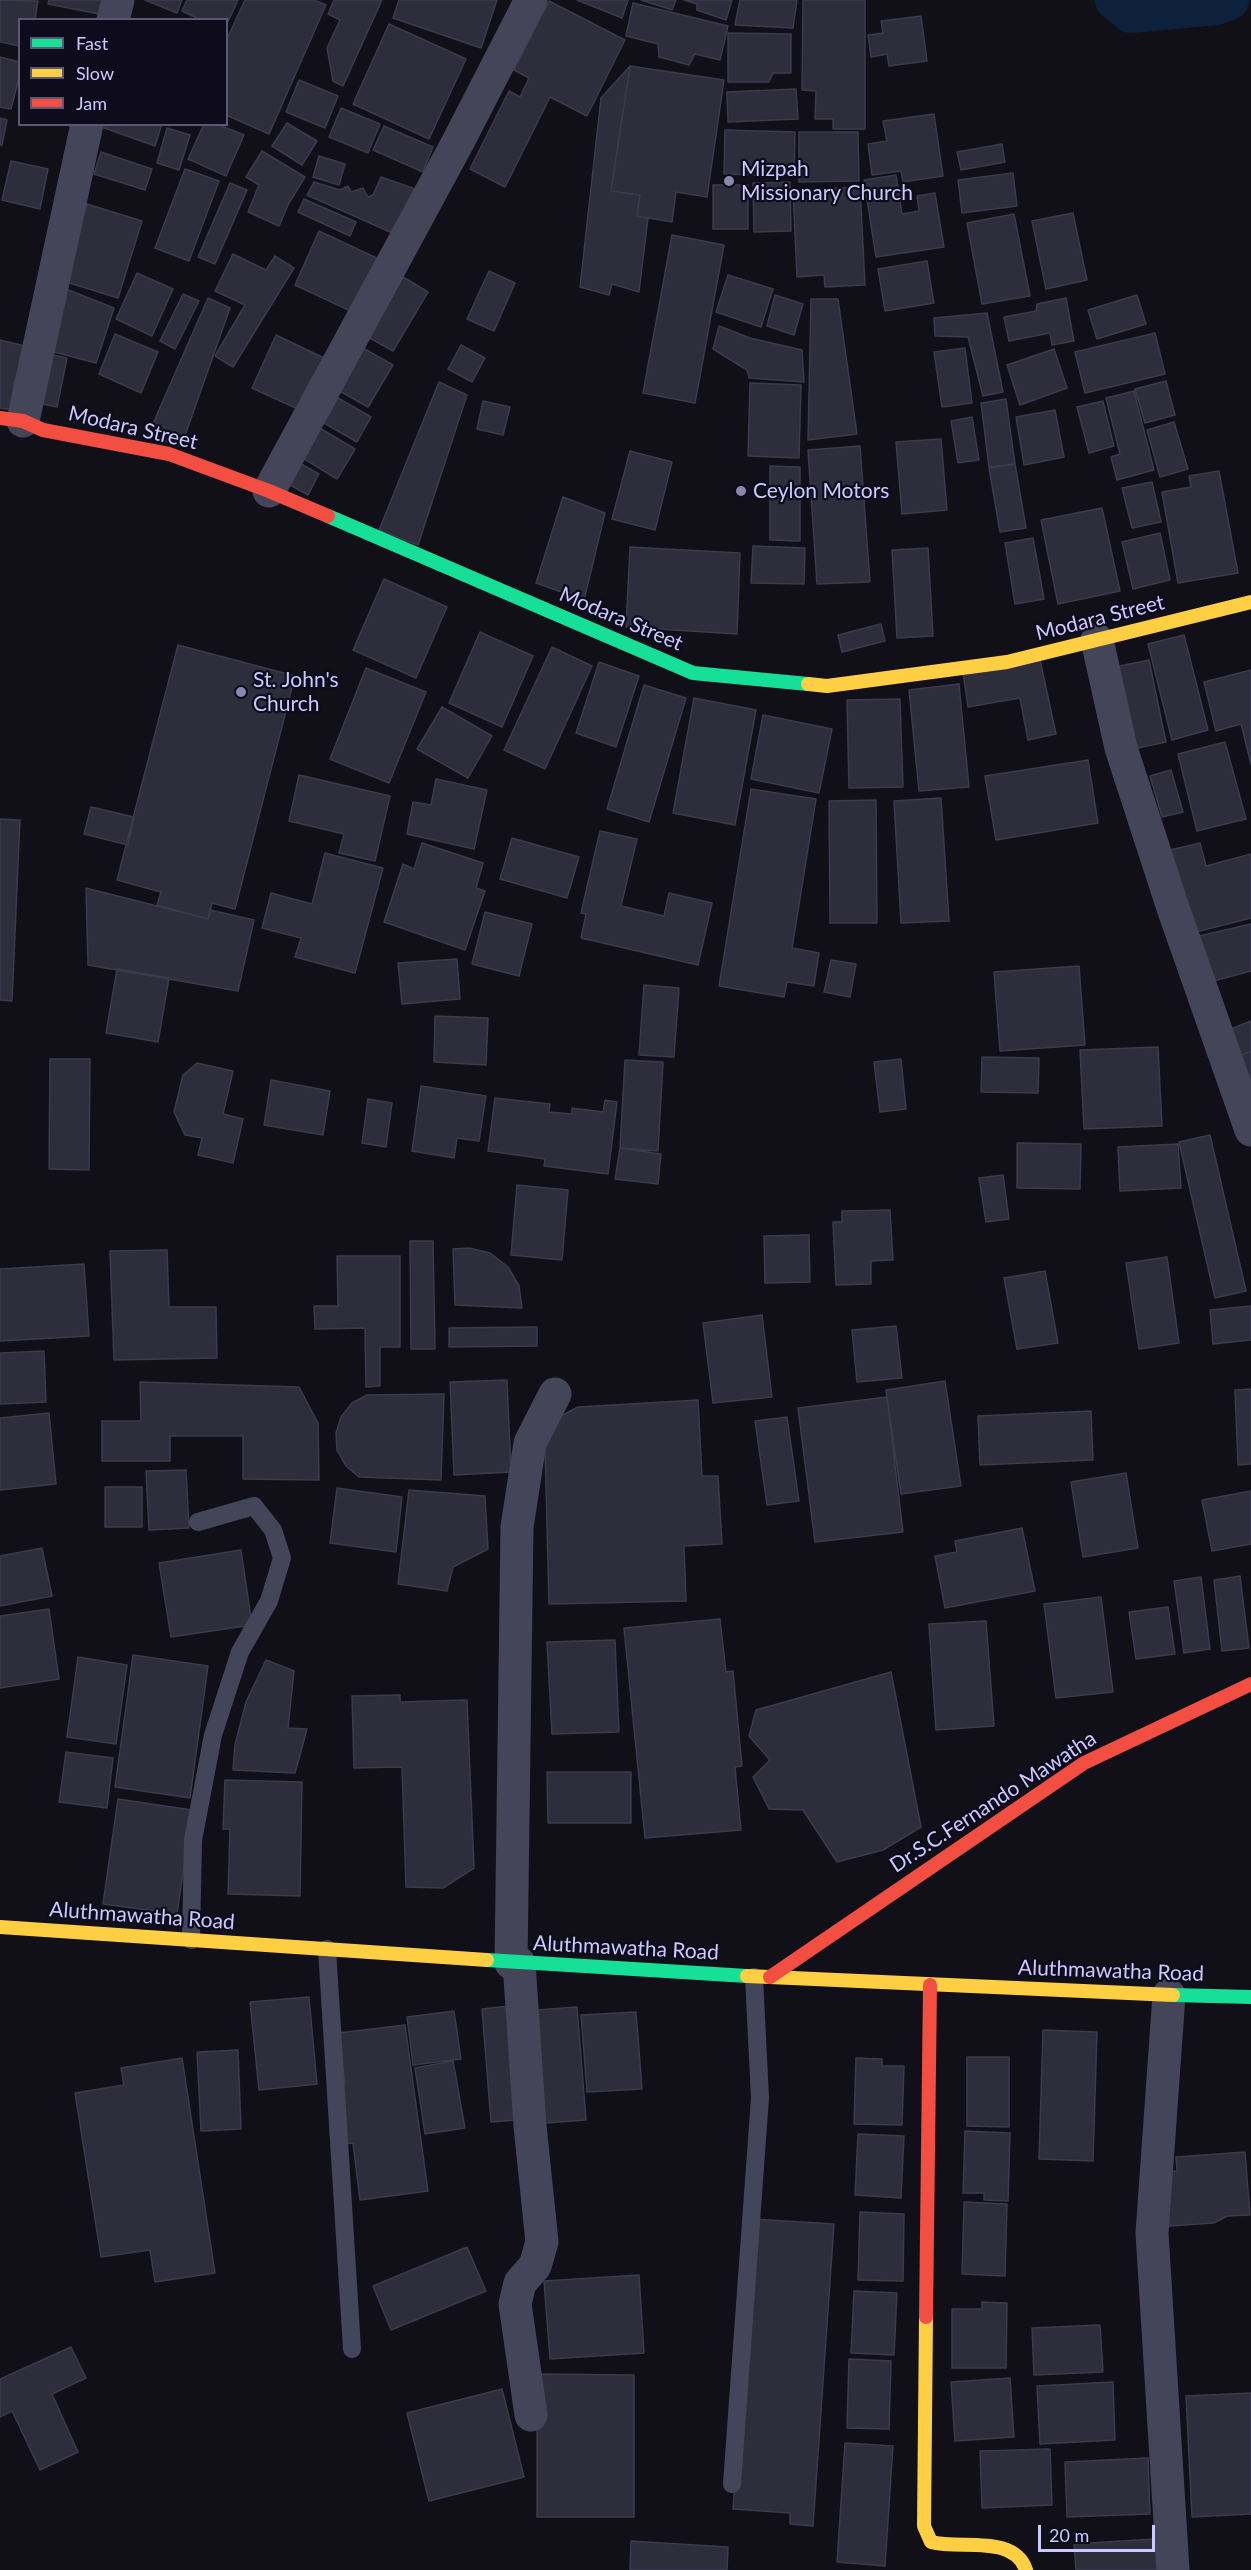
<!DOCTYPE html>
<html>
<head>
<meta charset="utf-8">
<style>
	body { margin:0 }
	#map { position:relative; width:1251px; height:2570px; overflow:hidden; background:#111018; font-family:Lato,sans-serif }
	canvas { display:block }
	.legend { position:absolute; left:18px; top:18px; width:210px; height:108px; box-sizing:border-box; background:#0e0c1c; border:2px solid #5a5876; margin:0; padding:8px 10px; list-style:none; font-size:18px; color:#ccc9fd }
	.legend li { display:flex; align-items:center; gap:12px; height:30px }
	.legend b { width:30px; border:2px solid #5a5876 }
	.scale { position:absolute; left:1038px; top:2525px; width:117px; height:27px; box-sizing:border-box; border:3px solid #ccc9fd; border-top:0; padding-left:8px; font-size:18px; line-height:21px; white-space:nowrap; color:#ccc9fd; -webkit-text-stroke:4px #0e0c1c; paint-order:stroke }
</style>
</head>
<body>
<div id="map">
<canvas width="1251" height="2570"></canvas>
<ul class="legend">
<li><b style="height:8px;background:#16e098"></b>Fast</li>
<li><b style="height:8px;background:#ffcf43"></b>Slow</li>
<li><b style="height:8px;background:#f24e42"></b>Jam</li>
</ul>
<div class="scale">20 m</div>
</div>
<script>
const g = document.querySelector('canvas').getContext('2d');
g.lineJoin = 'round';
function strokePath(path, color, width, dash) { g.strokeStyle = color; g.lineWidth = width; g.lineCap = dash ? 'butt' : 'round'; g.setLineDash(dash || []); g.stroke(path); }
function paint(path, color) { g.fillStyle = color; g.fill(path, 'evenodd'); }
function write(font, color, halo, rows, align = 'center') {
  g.font = font + ' Lato,sans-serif'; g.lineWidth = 4.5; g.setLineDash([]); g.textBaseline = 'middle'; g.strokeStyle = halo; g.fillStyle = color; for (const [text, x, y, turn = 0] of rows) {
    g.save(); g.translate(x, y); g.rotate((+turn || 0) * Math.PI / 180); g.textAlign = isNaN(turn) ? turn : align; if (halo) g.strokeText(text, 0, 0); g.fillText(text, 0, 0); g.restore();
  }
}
strokePath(new Path2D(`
	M1115 0 1131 13 1216 5 1229 0`), '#0d213c', 40);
const building = new Path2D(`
	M0 0 38 1 35 20H20V46L0 42Z
	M49 0H107L104 15 48 4Z
	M145 0H182L177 13Z
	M187 0H238L226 26V20H201L182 11Z
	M245 0H314L326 5 269 134 226 115V41Z
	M334 0H382L343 86 333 81 327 48 340 20 328 14Z
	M399 0H497L481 48 393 18Z
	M577 0H628L622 18Z
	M641 0H676L672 10Z
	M684 0H732L726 20 697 10V4Z
	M740 0H797L793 28 735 25Z
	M803 0H865V129H833V119H815L816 91 802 90Z
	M549 1 625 40 587 116 550 97 505 187 470 169 509 91 520 97 529 78 514 70Z
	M633 3 728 26 720 60 695 54 689 65 659 57 658 44 626 36Z
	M921 16 927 61 889 66 887 54 871 57 868 35 883 33 881 21Z
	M389 24 466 59 429 139 353 104Z
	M728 33 791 34V73H773L769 82H728Z
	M0 57 20 62V74L11 109 0 107Z
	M630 66 724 80 707 197 676 192 672 222 637 216 640 195 611 191Z
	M630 66 611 191 640 195 637 216 648 218 639 292 612 284 609 295 580 287 601 98Z
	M299 80 338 96 325 128 286 112Z
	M796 89 798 119 728 122 727 92Z
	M341 108 380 124 368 153 329 137Z
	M934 114 943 176 903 182 901 171 872 175 868 144 887 141 883 121Z
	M0 118 7 120 2 145H0Z
	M287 123 317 141 302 165 272 146Z
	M93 124H162L155 146Z
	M204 124H217L244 135 226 176 188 159Z
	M384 126 433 147 423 172 373 150Z
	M167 128 190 135 179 170 157 163Z
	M725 130 795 132 794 176 724 174Z
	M799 132H858L859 181 799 182Z
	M1002 144 1005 162 961 170 957 152Z
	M262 151 305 177 289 203 279 226 248 212 259 185 246 177Z
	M101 152 152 169 145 190 94 174Z
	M319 156 345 164 339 185 313 177Z
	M11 161 48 169 40 209 2 200Z
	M185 169 219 181 189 261 155 248Z
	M1013 173 1017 206 962 213 958 180Z
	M896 175 902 214 919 211 917 196 935 193 944 247 876 257 864 180Z
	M381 177 418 190 399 236 307 195 314 182 340 190 348 186 351 192 363 188 368 197 373 195Z
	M790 182 791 231 754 232 753 183Z
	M230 183 247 190 215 264 198 257Z
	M713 185H748V229H713Z
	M860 187 865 285 825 287 824 275 797 277 793 190Z
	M304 199 356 222 350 236 298 212Z
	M87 204 142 221 118 298 63 281Z
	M1073 213 1087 280 1046 289 1032 221Z
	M1014 214 1030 296 982 304 967 223Z
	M319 231 383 261 359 315 295 285Z
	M672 235 724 245 695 403 643 393Z
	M233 254 266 270 275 256 294 268 233 367 215 356 245 305 215 291Z
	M927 261 934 303 885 311 878 269Z
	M489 271 515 283 494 331 467 319Z
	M137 273 173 289 152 336 116 319Z
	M728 275 773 289 761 327 716 312Z
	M403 277 428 292 393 351 368 337Z
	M66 289 114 308 96 363 50 351Z
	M183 294 199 301 175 349 160 341Z
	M775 295 803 304 794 335 767 326Z
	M1137 295 1146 324 1097 339 1088 310Z
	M208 298 230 308 181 447 148 435Z
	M1066 298 1074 341 1052 345 1050 333 1009 341 1004 317 1036 311 1037 304Z
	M811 299H838L857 434 808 440Z
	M987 313 1003 392 983 396 968 337 935 336 934 318Z
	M719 326 750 338 802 350 804 382 749 378 747 370 713 349Z
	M1155 333 1165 374 1085 393 1075 352Z
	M115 334 158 352 141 393 99 374Z
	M276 335 324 358 300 410 252 388Z
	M0 340 29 347 23 383 14 381 12 410 0 408Z
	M461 345 485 358 472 382 448 369Z
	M363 348 393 365 368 407 338 390Z
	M965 348 972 403 942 407 934 352Z
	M1054 349 1067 388 1020 405 1007 365Z
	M49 354 67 358 57 407 38 403Z
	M1166 381 1175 415 1145 423 1135 389Z
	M439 382 467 395 418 545 379 530Z
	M750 383 801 385 799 458 748 456Z
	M1134 391 1154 470 1117 480 1111 457 1120 454 1106 398Z
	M338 398 371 417 357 442 324 423Z
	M1006 399 1015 464 989 467 981 403Z
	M483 401 510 407 503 435 477 429Z
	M1103 401 1114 446 1089 453 1077 407Z
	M1055 410 1064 457 1024 465 1016 417Z
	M972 417 979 460 958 463 951 421Z
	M1174 422 1188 469 1160 477 1147 430Z
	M318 427 355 449 337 479 301 457Z
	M941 439 947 510 902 514 896 442Z
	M860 446 870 582 817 584 808 450Z
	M630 451 672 462 655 530 612 519Z
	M296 461 319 474 308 495 285 482Z
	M1015 464 1026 528 1000 532 989 468Z
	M770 466 800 467V541L770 540Z
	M1219 471 1238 573 1178 583 1162 492 1191 487 1189 476Z
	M1152 482 1161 522 1132 528 1122 488Z
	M563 497 605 513 584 600 536 583Z
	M1102 508 1120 591 1058 604 1041 520Z
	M1160 533 1170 580 1133 589 1122 542Z
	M1033 538 1044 599 1015 604 1005 543Z
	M753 546 805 548 804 584 751 583Z
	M630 547 740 553 737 634 626 627Z
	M928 548 933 636 897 638 892 550Z
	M384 579 447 607 416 678 353 650Z
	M881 624 885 641 842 652 838 635Z
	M480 632 533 656 502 727 449 703Z
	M1184 635 1208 730 1172 740 1148 644Z
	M178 645 295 676 235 909 212 903 208 919 157 905 161 892 117 880Z
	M552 647 592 666 545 769 504 750Z
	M1040 660 1056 734 1028 740 1020 698 968 707 963 672Z
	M1149 660 1166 742 1128 750 1110 668Z
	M599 662 639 676 616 747 576 733Z
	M366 668 426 692 389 783 330 759Z
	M1251 670V764L1241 724 1216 731 1204 682Z
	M959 684 969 787 919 791 909 690Z
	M644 685 686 698 649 822 607 809Z
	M694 698 756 710 735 825 673 813Z
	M900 699 903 787 849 788 847 700Z
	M442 707 492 736 468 778 417 749Z
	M763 715 832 729 819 793 751 779Z
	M1225 742 1246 819 1197 831 1178 754Z
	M1088 760 1098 823 996 840 985 776Z
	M1171 770 1183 812 1162 817 1150 776Z
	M299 775 390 796 375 861 339 853 344 834 289 821Z
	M436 779 487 790 474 849 407 834 413 802 431 805Z
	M751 789 816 799 792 948 819 953 814 986 787 982 784 997 719 986Z
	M941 798 949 921 901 923 894 801Z
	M876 800 877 923H830L829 801Z
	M91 807 134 817 128 845 84 834Z
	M0 819 20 820 12 1001 0 1000Z
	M600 831 637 839 621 906 664 916 669 893 712 903 698 965 581 938 586 914 581 913Z
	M512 838 579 857 567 898 500 879Z
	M422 843 483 863 476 888 485 891 465 950 384 922 403 864 414 869Z
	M1200 843 1206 866 1251 854V918L1192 933 1170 850Z
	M325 853 383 868 355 973 295 957 301 938 262 928 271 893 312 904Z
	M86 888 208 919 210 910 254 920 238 991 88 965Z
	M485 912 532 924 519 976 472 964Z
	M1251 924V971L1210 982 1199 936Z
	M457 959 460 999 402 1004 398 963Z
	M831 960 856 964 850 997 824 992Z
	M1079 966 1085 1045 1000 1051 994 972Z
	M117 969 169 978 158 1042 106 1033Z
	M644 985 679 988 674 1057 639 1055Z
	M435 1016 488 1018 486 1065 434 1062Z
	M1251 1021V1051L1237 1057 1226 1031Z
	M1158 1047 1162 1126 1084 1129 1080 1050Z
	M1251 1051V1091L1237 1057Z
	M982 1057 1039 1058 1038 1093 981 1092Z
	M50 1059H90L89 1170 49 1169Z
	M901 1059 906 1109 880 1112 874 1062Z
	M625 1060 663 1062 658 1151 620 1148Z
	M197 1063 233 1071 223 1114 243 1119 233 1163 198 1155 202 1138 185 1135 174 1112 183 1075Z
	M271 1080 330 1091 323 1135 264 1125Z
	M421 1086 486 1096 479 1141 457 1138 454 1158 412 1151Z
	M495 1098 550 1104 549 1112 572 1114V1108L603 1112 605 1100 617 1102 608 1174 544 1166 545 1159 488 1151Z
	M368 1099 392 1103 386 1147 362 1143Z
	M1210 1135 1246 1291 1215 1298 1179 1142Z
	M1017 1143 1081 1144 1080 1189 1017 1188Z
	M1178 1144 1181 1188 1120 1191 1118 1147Z
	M620 1148 661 1154 658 1184 615 1179Z
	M1003 1175 1009 1219 986 1222 979 1178Z
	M517 1185 568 1190 562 1260 511 1255Z
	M890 1210 893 1260 871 1261V1284L836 1285 833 1222H842V1211Z
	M809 1235 810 1282 765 1283 764 1236Z
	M410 1241H433L435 1349H411Z
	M469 1248 490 1253 508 1267 519 1286 522 1308 455 1305 453 1249Z
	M167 1250 169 1307H216L217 1358 114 1360 110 1251Z
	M337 1256H400V1347H380V1386L366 1387 365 1328 315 1329 314 1306H338Z
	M1167 1257 1179 1343 1139 1349 1126 1263Z
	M84 1264 89 1336 0 1341V1269Z
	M1045 1271 1058 1343 1017 1349 1004 1278Z
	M1251 1306V1340L1213 1344 1210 1310Z
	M762 1315 772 1397 713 1403 703 1323Z
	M896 1326 902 1378 857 1382 852 1330Z
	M537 1327V1346L449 1347V1328Z
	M44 1351 46 1402 0 1404V1353Z
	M507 1380 511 1472 454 1475 450 1382Z
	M945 1381 961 1486 901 1494 886 1390Z
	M140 1382 299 1387 318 1423 319 1480 243 1479V1436H170V1461H102V1421H141Z
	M1251 1389V1464L1238 1465 1235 1390Z
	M444 1394 441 1480 359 1477 346 1466 337 1450 336 1433 341 1417 352 1403 367 1395Z
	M887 1397 903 1532 815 1542 798 1408Z
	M698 1400 702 1476H718L722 1544 684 1546 686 1601 549 1604 545 1448 561 1416 578 1407Z
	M1091 1411 1093 1460 980 1465 978 1416Z
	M49 1413 56 1484 0 1490V1418Z
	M787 1417 799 1501 767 1505 755 1421Z
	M186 1470 189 1528 149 1530 146 1471Z
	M1126 1473 1138 1548 1083 1557 1071 1482Z
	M105 1487H142V1527H105Z
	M337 1488 402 1497 396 1552 330 1543Z
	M409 1490 485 1496 488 1549 453 1567 447 1591 398 1584Z
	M1251 1491V1544L1212 1551 1202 1500Z
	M1022 1528 1035 1591 945 1608 935 1556 957 1552 955 1541Z
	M42 1548 52 1596 0 1606V1556Z
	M241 1550 252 1625 171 1637 159 1563Z
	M1240 1576 1249 1648 1222 1651 1214 1580Z
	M1201 1577 1210 1649 1184 1653 1174 1581Z
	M1101 1597 1113 1692 1056 1698 1044 1604Z
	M1168 1607 1175 1654 1136 1659 1129 1612Z
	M49 1609 59 1679 0 1688V1616Z
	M720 1619 726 1672 733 1671 742 1766 735 1767 741 1830 645 1838 624 1628Z
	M986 1621 994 1726 936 1730 929 1624Z
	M615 1640 619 1732 552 1734 547 1642Z
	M133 1655 208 1666 190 1798 115 1787Z
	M78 1657 127 1665 116 1744 67 1737Z
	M266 1660 294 1671 288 1728 307 1729 295 1773 233 1770 235 1745 246 1702Z
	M891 1672 921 1827 883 1850 837 1862 803 1810 769 1809 753 1777 770 1760 749 1736 756 1710Z
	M400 1695V1702L467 1700 474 1868 443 1888 406 1887 402 1767 354 1768 352 1696Z
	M66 1752 113 1758 107 1808 59 1802Z
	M547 1772H631V1823H548Z
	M225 1780 302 1782 300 1896 228 1894 230 1829H223Z
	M118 1799 192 1810 177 1914 103 1904Z
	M309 1997 317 2084 259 2090 250 2002Z
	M519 2005 528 2119 491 2122 482 2009Z
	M577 2007 586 2120 532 2124 523 2011Z
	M454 2011 461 2059 413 2065 407 2017Z
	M636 2012 642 2089 587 2092 581 2015Z
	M405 2025 428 2191 360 2200 353 2143 345 2144 338 2085 345 2083 338 2033Z
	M1043 2030 1097 2032 1093 2161 1039 2159Z
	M238 2050 241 2129 201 2131 197 2052Z
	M967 2057H1009V2127L967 2126Z
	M182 2058 215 2273 155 2282 150 2250 101 2257 75 2093 124 2085 121 2068Z
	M856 2058 882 2059V2066H904L902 2125 854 2124Z
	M453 2061 465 2128 425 2134 415 2068Z
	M965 2131 1010 2133 1008 2201 984 2200V2193H963Z
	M858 2134 904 2136 901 2198 855 2195Z
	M1245 2152 1250 2215 1227 2216 1214 2223 1169 2226 1165 2172 1177 2171 1176 2157Z
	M964 2202 1007 2204 1005 2276 962 2274Z
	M860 2212 904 2214 903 2281 858 2280Z
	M753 2219 834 2224 813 2526 790 2524V2513L733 2509Z
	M467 2247 486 2291 391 2330 373 2286Z
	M639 2275 644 2353 550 2359 544 2281Z
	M854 2291 897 2293 894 2355 851 2353Z
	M982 2302 1007 2303 1006 2368H952V2309H982Z
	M1100 2325 1103 2372 1034 2375 1032 2328Z
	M71 2347 86 2378 52 2394 78 2452 40 2470 12 2411 0 2417V2379Z
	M849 2359 891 2361 889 2429 847 2428Z
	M537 2374 634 2375V2517H537Z
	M1010 2378 1014 2437 955 2441 951 2382Z
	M1113 2382 1115 2440 1040 2444 1037 2386Z
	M502 2389 524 2477 429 2501 407 2413Z
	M1251 2393V2514L1192 2517 1186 2396Z
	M845 2443 893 2446 885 2566 837 2562Z
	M1050 2449 1052 2505 982 2508 980 2451Z
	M1148 2458 1150 2514 1067 2517 1065 2462Z
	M1155 2539 1157 2570H1076L1074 2544Z
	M631 2541 728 2547 727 2570H630Z`);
paint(building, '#2e2d3c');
strokePath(building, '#3c3a4d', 1.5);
strokePath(new Path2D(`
	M191 1940 193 1840 213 1735 240 1652 269 1601 282 1558 273 1530 254 1506 198 1522
	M327 1949 352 2349
	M732 2484 760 2098 754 1977`), '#444559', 18);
strokePath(new Path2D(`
	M113 20 118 0
	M23 421 87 124
	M269 491 458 142 531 0
	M1097 640 1121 748 1173 908 1251 1130
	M511 1963 517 1527 530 1443 555 1394
	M519 1963 530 2126 542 2242 535 2266 520 2283 515 2304 531 2415
	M1169 1995 1152 2233 1173 2570`), '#444559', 33);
strokePath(new Path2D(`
	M328 516 693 673 808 684
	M487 1960 747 1976
	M1173 1995 1251 1997`), '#16e098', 14);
strokePath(new Path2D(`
	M808 684 827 686 1007 662 1251 602
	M0 1927 487 1960
	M747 1976 1173 1995
	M926 2317 924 2526 931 2542C961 2550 1014 2534 1026 2570`), '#ffcf43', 14);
strokePath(new Path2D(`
	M0 418 23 421 43 430 169 454 269 491 328 516
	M770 1977 1084 1763 1251 1684
	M926 2317 930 1985`), '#f24e42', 14);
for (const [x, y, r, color] of [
	[729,181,6,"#8b88ad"],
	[741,491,6,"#8b88ad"],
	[241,692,6,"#8b88ad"]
]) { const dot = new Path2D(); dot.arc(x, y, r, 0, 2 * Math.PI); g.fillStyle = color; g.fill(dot); strokePath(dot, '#0e0c1c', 2); }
write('21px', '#ccc9fd', '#0e0c1c', [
	["Mizpah",741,169],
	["Missionary Church",741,193],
	["Ceylon Motors",753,491],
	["St. John's",253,680],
	["Church",253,704]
], 'left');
write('21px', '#ccc9fd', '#0e0c1c', [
	["Modara Street",133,428,13],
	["Modara Street",1100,618,-14],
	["Modara Street",621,619,23],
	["Dr.S.C.Fernando Mawatha",993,1802,-33],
	["Aluthmawatha Road",142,1916,4],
	["Aluthmawatha Road",626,1948,3],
	["Aluthmawatha Road",1111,1971,2]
]);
</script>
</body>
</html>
